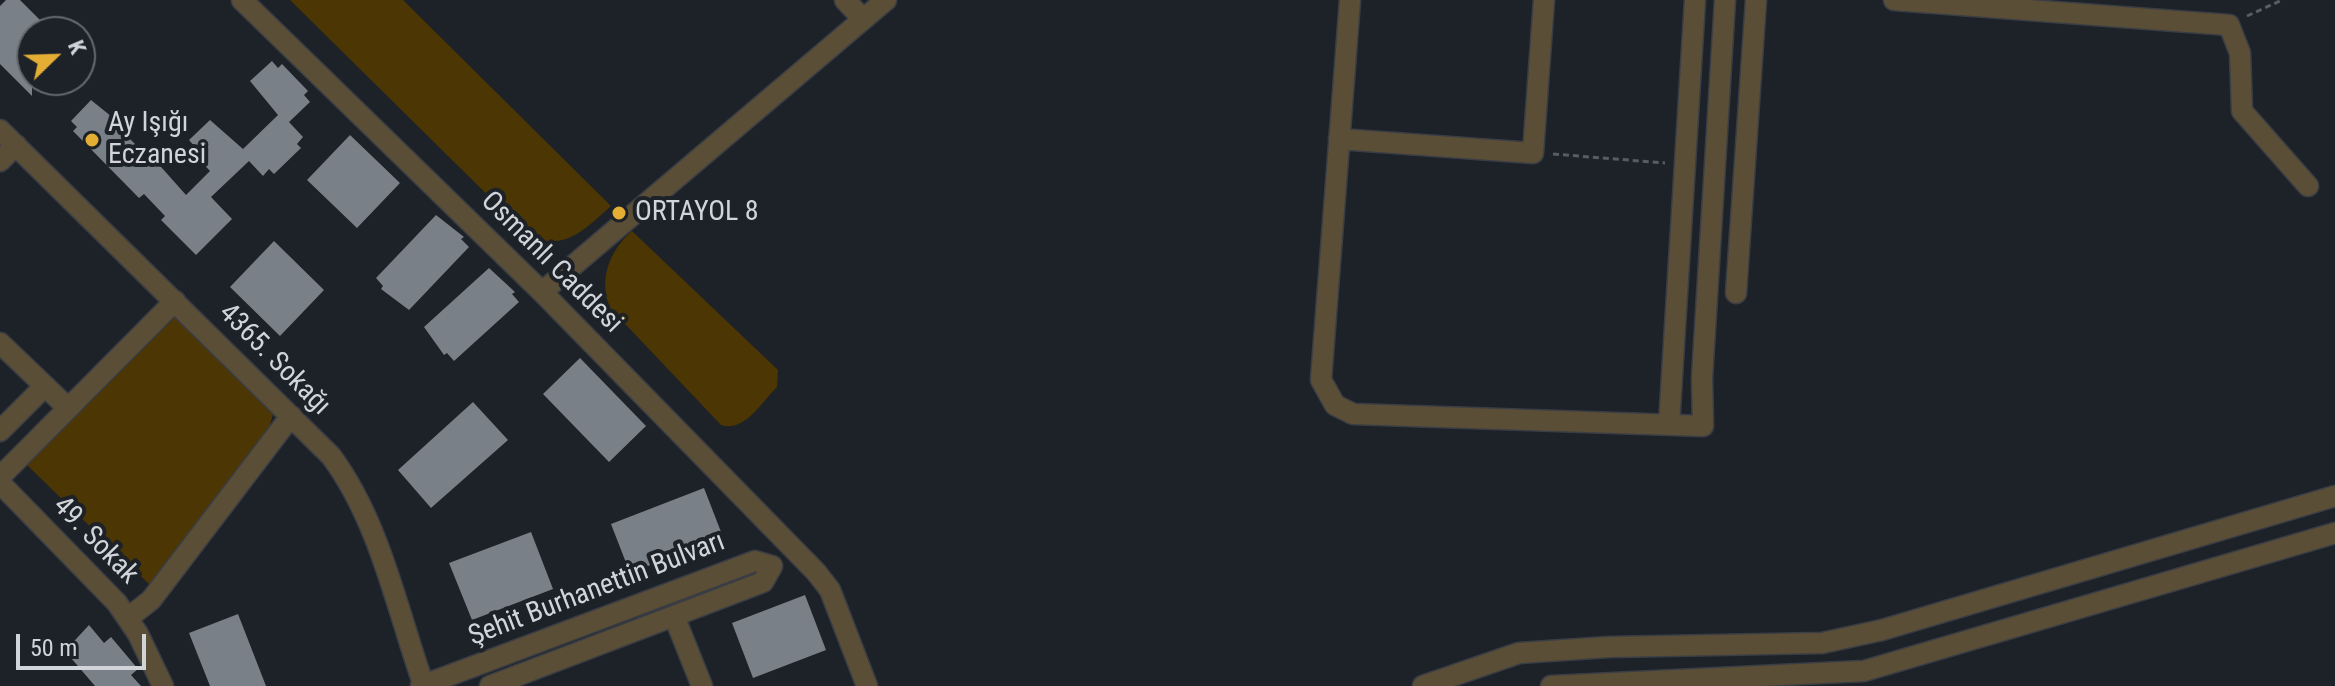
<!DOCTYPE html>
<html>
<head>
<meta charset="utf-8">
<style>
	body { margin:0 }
	#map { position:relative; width:2335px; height:686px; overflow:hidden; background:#1d2128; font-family:"Roboto Condensed",sans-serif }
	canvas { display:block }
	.north { position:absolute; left:16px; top:16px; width:80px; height:80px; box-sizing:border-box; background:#1d2128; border:2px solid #65696f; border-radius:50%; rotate:67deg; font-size:22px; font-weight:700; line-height:32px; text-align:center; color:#d1d4d9 }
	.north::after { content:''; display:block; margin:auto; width:28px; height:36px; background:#e4ae35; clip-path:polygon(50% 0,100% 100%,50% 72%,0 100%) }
	.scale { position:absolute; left:16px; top:634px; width:130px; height:36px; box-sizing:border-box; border:4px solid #d1d4d9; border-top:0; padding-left:10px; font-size:24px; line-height:28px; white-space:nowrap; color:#d1d4d9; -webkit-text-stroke:6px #1d2128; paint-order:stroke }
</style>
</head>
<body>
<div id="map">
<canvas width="2335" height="686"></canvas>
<div class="north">K</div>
<div class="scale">50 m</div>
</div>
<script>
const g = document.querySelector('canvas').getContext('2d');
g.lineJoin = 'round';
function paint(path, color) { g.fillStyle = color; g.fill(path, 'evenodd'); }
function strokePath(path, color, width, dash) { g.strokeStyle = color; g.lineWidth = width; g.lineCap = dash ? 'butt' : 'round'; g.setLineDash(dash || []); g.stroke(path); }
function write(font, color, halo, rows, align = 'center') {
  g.font = font + ' "Roboto Condensed",sans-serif'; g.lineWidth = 8; g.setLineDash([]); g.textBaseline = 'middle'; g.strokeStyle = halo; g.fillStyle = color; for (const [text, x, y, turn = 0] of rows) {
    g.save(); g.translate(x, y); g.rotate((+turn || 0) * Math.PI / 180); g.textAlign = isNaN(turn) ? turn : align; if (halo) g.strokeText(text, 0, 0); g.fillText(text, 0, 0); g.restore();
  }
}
paint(new Path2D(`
	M290 0H403L611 206C585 229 564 253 528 235Z
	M632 231 778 370 777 387C762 402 744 433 721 425L610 308C598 279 610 250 632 231Z
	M185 307 278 397 267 435 155 590 27 465Z`), '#4c3604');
paint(new Path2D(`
	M6 0H20L52 32H32V96L0 64V6Z
	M272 61 278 68 282 64 308 91 304 95 310 102 289 122 303 137 297 144 301 148 274 174 269 169 263 176 249 161 211 197 232 219 196 255 161 220 165 216 144 194 139 198 73 131 77 127 71 121 91 100 122 125 119 128 143 152 146 150 186 195 210 171 191 151 195 147 189 140 210 120 243 149 278 115 250 81Z
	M350 135 400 183 357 228 307 180Z
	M436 215 464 237 461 239 469 247 409 310 381 289 383 286 376 278Z
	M274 241 324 290 280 336 230 287Z
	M489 268 515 292 512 294 519 302 454 361 447 353 444 355 424 327Z
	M580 358 646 426 609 462 543 394Z
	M473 402 508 440 431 508 398 470Z
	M704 488 723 537 630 573 611 524Z
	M531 532 553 589 472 620 449 563Z
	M805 595 826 650 753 678 732 623Z
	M238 614 266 686H210L189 633Z
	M89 625 104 643 111 637 138 669 131 675 141 686H95L65 651Z`), '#7a8088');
const minor = new Path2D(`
	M242 0 542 292 816 572 830 590 867 686
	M845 0 863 19
	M1350 0 1321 380 1335 405 1353 414 1703 426 1702 378 1725 0
	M1894 0 2229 25 2240 53 2242 111 2308 186
	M0 130 331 456C380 522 397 610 424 686
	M1339 139 1533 153 1544 0
	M0 161 16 145
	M542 292 886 0
	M1736 293 1756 0
	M0 343 68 408
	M1669 425 1695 0
	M0 431 45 386
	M0 477 175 301
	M0 483 117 603 138 634 163 686
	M674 616 702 686
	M128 618 151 600 291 416
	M421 686 755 561 772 566
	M490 686 763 582 772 566
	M1423 686 1519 653 1609 647 1822 643 1882 630 2335 496
	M1551 686 1864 671 2335 533`);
strokePath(minor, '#3a3e44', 23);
strokePath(new Path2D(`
	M2247 16 2282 0
	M1553 154 1665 163`), '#595d63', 3, [6, 4]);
strokePath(minor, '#5b4e37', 20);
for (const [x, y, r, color] of [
	[92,140,8,"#e4ae35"],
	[619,213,8,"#e4ae35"]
]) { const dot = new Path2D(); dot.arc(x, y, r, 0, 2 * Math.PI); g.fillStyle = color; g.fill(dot); strokePath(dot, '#1d2128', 3); }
write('28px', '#d1d4d9', '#1d2128', [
	["Ay Işığı",108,124],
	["Eczanesi",108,156],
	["ORTAYOL 8",635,213]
], 'left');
write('28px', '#d1d4d9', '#1d2128', [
	["Osmanlı Caddesi",551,263,45],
	["4365. Sokağı",274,360,45],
	["49. Sokak",95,541,46],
	["Şehit Burhanettin Bulvarı",597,590,-21]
]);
</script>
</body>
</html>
